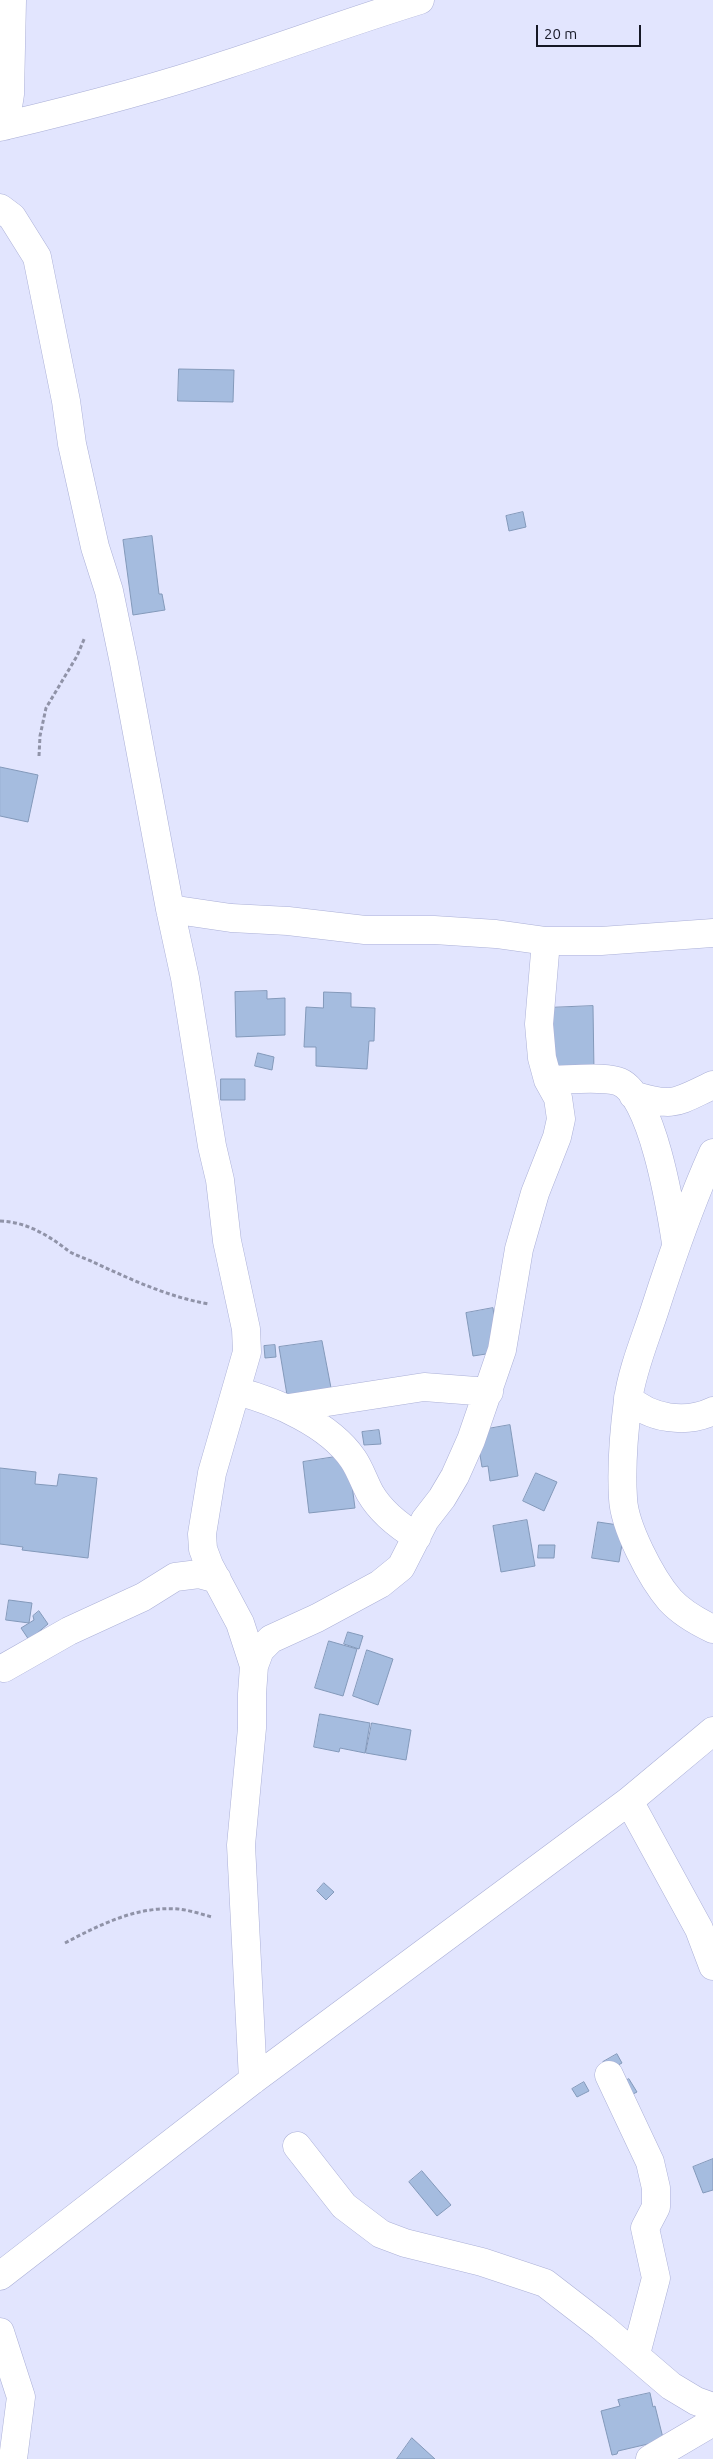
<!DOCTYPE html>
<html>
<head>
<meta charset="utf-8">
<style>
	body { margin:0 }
	#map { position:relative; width:713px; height:2459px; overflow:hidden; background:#e2e5fe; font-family:Ubuntu,sans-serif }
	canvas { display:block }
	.scale { position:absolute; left:536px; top:25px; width:105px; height:22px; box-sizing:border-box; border:2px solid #161826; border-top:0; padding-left:6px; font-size:15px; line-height:18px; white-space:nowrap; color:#161826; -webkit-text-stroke:4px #e2e5fe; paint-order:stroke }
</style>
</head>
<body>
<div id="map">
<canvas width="713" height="2459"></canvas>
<div class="scale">20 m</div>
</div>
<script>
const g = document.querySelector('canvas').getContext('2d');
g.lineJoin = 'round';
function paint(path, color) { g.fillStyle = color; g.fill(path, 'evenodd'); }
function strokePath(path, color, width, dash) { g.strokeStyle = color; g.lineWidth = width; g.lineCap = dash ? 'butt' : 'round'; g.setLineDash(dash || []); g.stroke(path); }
const building = new Path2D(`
	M179 369 234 370 233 402 178 401Z
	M523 512 526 527 509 531 506 516Z
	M152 536 159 594H162L165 610 133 615 123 540Z
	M0 767 38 775 28 822 0 816Z
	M267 991V999L285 998V1035L236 1037 235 992Z
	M324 992 351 993V1007L375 1008 374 1041H369L367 1069 316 1066V1047H304L306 1007 323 1008Z
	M593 1006 594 1072 548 1073 546 1008Z
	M258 1053 274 1057 272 1070 255 1066Z
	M221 1079H245V1100H221Z
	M493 1308 499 1352 473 1356 466 1313Z
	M322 1341 332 1393 288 1401 279 1347Z
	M275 1345 276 1357 265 1358 264 1346Z
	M510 1425 518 1476 490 1481 488 1466 482 1467 476 1431Z
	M379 1430 381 1444 364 1445 362 1432Z
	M348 1455 355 1508 309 1513 303 1462Z
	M0 1468 36 1472 35 1484 57 1486 59 1474 97 1478 88 1558 22 1550 23 1547 0 1544Z
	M536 1473 557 1482 544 1511 523 1501Z
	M527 1520 535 1566 501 1572 493 1526Z
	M598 1522 625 1526 619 1562 592 1558Z
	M539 1545H555L554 1558H538Z
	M9 1600 32 1603 29 1623 6 1620Z
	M39 1611 48 1624 29 1640 21 1628 34 1620 33 1616Z
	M348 1632 363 1636 359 1649 344 1644Z
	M329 1641 357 1649 343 1696 315 1688Z
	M367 1650 393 1659 378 1705 353 1696Z
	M320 1714 370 1723 365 1753 340 1748 339 1752 314 1747Z
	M372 1723 411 1730 406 1760 366 1753Z
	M324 1883 334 1892 326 1900 317 1891Z
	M617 2054 622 2063 607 2071 603 2062Z
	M629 2079 637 2092 629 2096 621 2083Z
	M584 2082 589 2091 577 2097 572 2089Z
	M713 2159V2190L703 2193 693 2167Z
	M422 2171 451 2205 437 2216 409 2182Z
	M650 2393 653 2407 655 2406 665 2446 650 2450 648 2444 618 2451 617 2454 612 2455 601 2411 620 2406 618 2400Z
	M412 2438 435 2459H397Z`);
paint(building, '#a5bcdf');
strokePath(building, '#8399ba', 1);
const minor = new Path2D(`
	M5 126 10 94 12 0
	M0 127C76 109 154 89 228 64 292 43 355 20 420 0
	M0 208 12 217 37 257 66 401 72 444 95 547 109 591 124 663 170 909 185 978 212 1146 220 1180 227 1241 246 1329 247 1352 212 1473 202 1534 203 1549 209 1565 240 1623 254 1666
	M170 909 231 918 288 921 365 930H434L496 934 546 941H601L713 933
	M548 1080C568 1080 599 1076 617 1081 652 1090 671 1211 676 1243
	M633 1095C675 1108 676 1102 713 1085
	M713 1153C690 1204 672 1256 655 1309 646 1337 632 1370 628 1400 624 1431 621 1466 623 1498 624 1526 651 1578 670 1600 681 1612 698 1622 713 1629
	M236 1391C276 1401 329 1424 353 1459 360 1469 364 1482 370 1493 381 1512 399 1526 417 1537
	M628 1398C650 1419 686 1424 713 1411
	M289 1408 424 1387 489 1392
	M4 1668 69 1631 143 1597 175 1577 199 1574 217 1579
	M629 1801 699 1929 713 1966
	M609 2075 650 2162 656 2188V2207L645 2228 656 2278 636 2354
	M253 2080 241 1845 252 1728V1694L254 1666 260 1650 271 1639 317 1618 380 1584 401 1567 425 1520 442 1498 455 1476 471 1440 502 1350 519 1249 535 1193 557 1137 561 1119 558 1098 548 1080 542 1058 539 1024 546 941
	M297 2146 344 2206 381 2234 405 2243 482 2262 545 2283 602 2327 671 2386 696 2401 713 2407
	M0 2276 253 2080 629 1801 713 1731
	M0 2332 21 2397 13 2459
	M650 2459 713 2422`);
strokePath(minor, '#abb0d7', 29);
strokePath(new Path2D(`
	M39 756 40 736 46 708 77 656 85 637
	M0 1221C26 1222 46 1234 66 1249 73 1255 85 1258 93 1262 130 1279 168 1297 209 1304
	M65 1943C101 1924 137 1906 178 1909 189 1910 201 1914 212 1917`), '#9093a8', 3, [4, 2.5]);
strokePath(minor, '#fff', 28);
</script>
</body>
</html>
